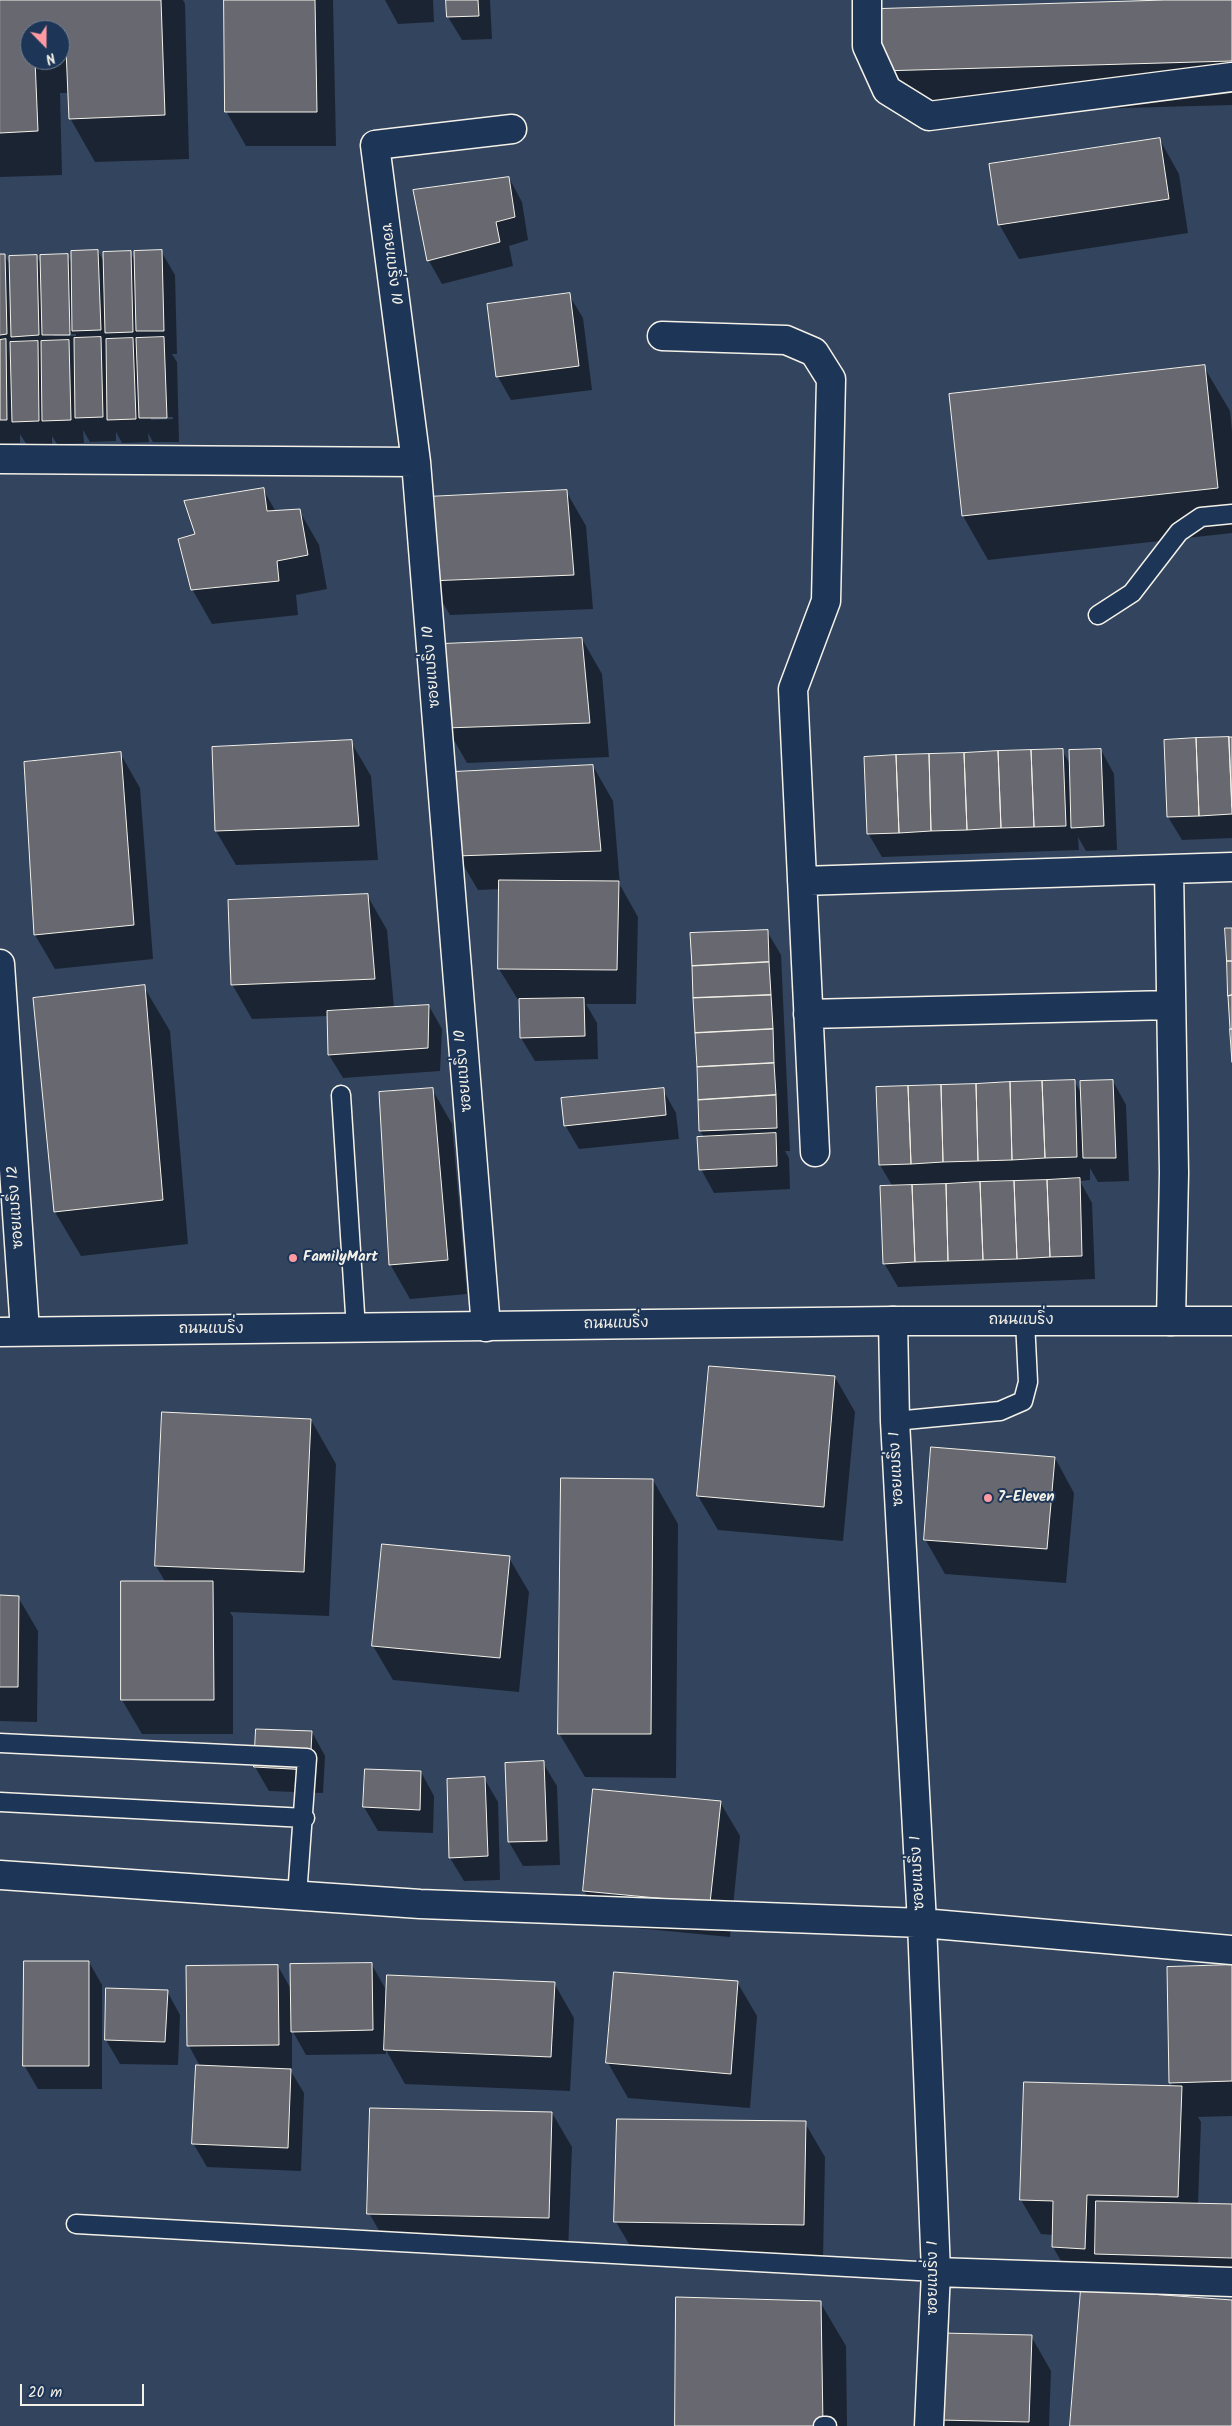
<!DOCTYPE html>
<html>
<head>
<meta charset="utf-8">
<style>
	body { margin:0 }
	#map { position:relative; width:1232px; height:2426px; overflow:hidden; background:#33445e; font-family:Kalam,sans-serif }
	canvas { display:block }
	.north { position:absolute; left:20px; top:20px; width:50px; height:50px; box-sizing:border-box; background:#1d3557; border:1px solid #738091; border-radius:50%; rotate:158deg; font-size:14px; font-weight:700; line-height:20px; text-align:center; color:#f4f1e8 }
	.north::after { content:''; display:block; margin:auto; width:18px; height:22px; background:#ff9aa2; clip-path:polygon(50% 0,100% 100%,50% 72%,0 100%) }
	.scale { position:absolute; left:20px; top:2384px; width:124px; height:22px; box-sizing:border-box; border:2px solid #f4f1e8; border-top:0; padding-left:6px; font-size:15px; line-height:18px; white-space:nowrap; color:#f4f1e8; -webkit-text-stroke:4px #1d3557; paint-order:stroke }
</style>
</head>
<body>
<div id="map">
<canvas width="1232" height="2426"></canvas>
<div class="north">N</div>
<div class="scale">20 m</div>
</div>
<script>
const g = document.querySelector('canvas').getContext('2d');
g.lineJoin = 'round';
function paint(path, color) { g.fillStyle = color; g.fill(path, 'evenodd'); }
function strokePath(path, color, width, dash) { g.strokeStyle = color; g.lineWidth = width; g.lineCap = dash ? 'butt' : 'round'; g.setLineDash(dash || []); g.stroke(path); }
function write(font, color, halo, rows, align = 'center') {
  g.font = font + ' Kalam,"Playpen Sans Thai",sans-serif'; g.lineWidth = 4; g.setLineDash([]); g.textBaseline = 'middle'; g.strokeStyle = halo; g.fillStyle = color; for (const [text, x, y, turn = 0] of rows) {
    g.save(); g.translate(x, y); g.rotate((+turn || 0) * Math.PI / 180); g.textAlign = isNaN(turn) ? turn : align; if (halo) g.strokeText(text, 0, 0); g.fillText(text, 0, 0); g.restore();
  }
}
paint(new Path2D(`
	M0 0H183L185 4 189 159 95 162 70 118 69 93H60L62 175 0 177ZM30 30H60V60H30Z
	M225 0H333L336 146H246L226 111Z
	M385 0H433L434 22 398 24Z
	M447 0H490L492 39 462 40 448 17Z
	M1166 0H1232V105L907 114 881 71Z
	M1160 140 1179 174 1188 233 1019 259 999 224Z
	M509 178 522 202 528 240 509 246 513 266 442 284 429 261 414 191Z
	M98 251 104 262 130 252 135 261 161 251 175 275 177 354H172L177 362 179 442H153L148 433 149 442 122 443 116 432V441L90 442 83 430 84 443 57 444 52 436V444L27 445 20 434V443L0 444V255H4L11 266 36 256 42 265 67 255 72 264ZM54 334H76V336H54ZM151 417H173V419L151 420Z
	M569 295 583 318 592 390 511 400 498 377Z
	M1204 367 1230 411 1232 432V533L988 560 963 516Z
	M263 489 276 512 299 510 319 545 327 589 296 595 298 615 212 624 192 589 197 535Z
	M566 491 586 526 593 609 450 615 430 581Z
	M582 639 602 674 609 757 467 763 447 728Z
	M1232 738V838L1182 840 1168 817 1165 741Z
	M351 742 371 776 378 860 236 865 216 831Z
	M1062 750 1070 764 1101 750 1114 774 1117 850 1086 851 1078 837 1079 850 882 857 868 833Z
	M120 753 140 788 153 959 55 969 35 935Z
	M593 766 613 801 620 885 638 917 636 1004H586L597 1023 598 1059 535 1061 521 1038 520 1003 499 969 500 889 478 890 458 856Z
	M367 895 387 930 394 1008 429 1006 442 1029 440 1071 343 1078 329 1055 328 1016 252 1019 232 984Z
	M767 931 781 955 790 1151H785L789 1158 790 1189 714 1193 701 1169 704 1137 700 1131 691 934Z
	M144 987 170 1031 188 1244 81 1256 55 1212Z
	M1074 1081 1082 1094 1113 1081 1126 1105 1129 1181 1098 1182 1090 1168V1180L1080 1181 1092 1203 1095 1279 898 1287 884 1263 893 1187 880 1165Z
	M432 1089 452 1124 467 1294 410 1299 390 1264Z
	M663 1090 676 1113 679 1139 579 1149 565 1125Z
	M835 1377 855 1412 843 1541 718 1530 698 1496Z
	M163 1413 311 1420 336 1464 329 1616 230 1612 233 1617V1734H142L122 1700 166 1583 156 1566Z
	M1055 1458 1074 1493 1066 1583 945 1574 925 1539Z
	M653 1480 678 1524 676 1778 585 1777 559 1733Z
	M509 1558 529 1592 519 1692 393 1680 373 1646Z
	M0 1597H18L38 1631 37 1722 0 1721Z
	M312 1732 325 1756 323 1793 269 1791 255 1767Z
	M543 1763 557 1786 560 1865 523 1866 509 1842 507 1764Z
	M421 1772 434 1796 433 1833 378 1831 364 1807Z
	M484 1778 498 1802 500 1880 464 1881 450 1858Z
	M720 1802 740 1836 730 1937 604 1925 584 1891Z
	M89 1962 102 1985V2089H38L24 2065Z
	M372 1965 385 1988V1997L554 1983 574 2018 570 2091 405 2084 386 2050V2054L306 2055 292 2030V2068H289L304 2093 301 2171 207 2167 193 2143 200 2066 189 2046 278 1966 292 1991Z
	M1232 1966V2116L1198 2117 1201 2122 1198 2204 1232 2205V2291L1073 2282 1053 2247 1054 2235 1041 2234 1021 2200 1173 2087 1170 2082Z
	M737 1982 757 2016 750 2108 628 2098 608 2063Z
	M108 1990 167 1991 180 2015 178 2065 120 2064 106 2040Z
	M552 2113 572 2147 568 2252 389 2248 369 2213Z
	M805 2123 825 2157 823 2259 636 2256 616 2222Z
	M820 2302 846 2346 847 2426H677Z
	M1031 2336 1051 2371 1049 2426H943L940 2420Z`), '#0007');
const building = new Path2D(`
	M0 0H161L165 115 69 119 66 49H60V30H30V60H35L38 131 0 133Z
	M224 0H315L317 112H225Z
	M446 0H478L479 16 447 17Z
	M1165 0H1232V61L880 71 879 9Z
	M1160 138 1169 199 998 225 989 164Z
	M509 177 515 217 496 222 500 242 427 261 413 190Z
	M98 250 101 330 72 331 71 251Z
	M162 250 164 331H136L134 251Z
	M131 251 133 332 105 333 103 252Z
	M0 254H5L7 334 0 335Z
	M68 254 70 335H42L40 255Z
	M37 255 39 335 11 337 9 256Z
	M570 293 579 366 496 377 487 304Z
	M101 337 103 417 75 418 74 338Z
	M164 337 167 418H139L136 338Z
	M133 338 136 419 107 420 106 339Z
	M6 339 7 420H0V340Z
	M69 340 71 420 42 421 41 341Z
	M38 341 39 421 12 422 10 342Z
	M1205 365 1218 488 962 516 949 394Z
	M264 488 267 511 300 509 308 555 277 561 279 581 191 590 178 539 195 534 184 501Z
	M567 490 574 575 429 581 426 497Z
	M582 638 590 723 445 728 442 644Z
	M1229 737H1232V807Z
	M1229 737 1232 814 1199 816 1196 738Z
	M1196 738 1199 816 1167 817 1164 740Z
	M352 740 359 826 215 831 212 747Z
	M1063 749 1066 826 1034 827 1031 750Z
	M1101 749 1104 826 1071 828 1069 750Z
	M1031 750 1034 827 1001 828 998 751Z
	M998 751 1001 828 967 830 964 753Z
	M121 752 134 925 34 935 24 762Z
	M964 753 967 830 931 831 929 754Z
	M929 754 931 831 899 833 896 755Z
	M896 755 899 833 867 834 864 757Z
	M593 765 601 851 456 856 453 772Z
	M499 880 619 881 617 970 498 969Z
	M368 894 375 979 231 985 228 900Z
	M1225 928H1232V961H1227Z
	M768 930 769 962 692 966 690 933Z
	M1227 961H1232V995L1228 996Z
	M769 962 771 995 693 998 692 966Z
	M145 985 163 1200 54 1212 33 998Z
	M771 995 773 1029 695 1033 693 998Z
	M1232 995V1029H1230L1228 996Z
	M584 998 585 1036 520 1038 519 999Z
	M429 1005 428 1048 328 1055 327 1011Z
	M773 1029 774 1063 697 1067 695 1033Z
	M1230 1029H1232V1062Z
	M774 1063 776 1095 698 1100 697 1067Z
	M1075 1080 1077 1157 1045 1158 1042 1081Z
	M1113 1080 1116 1158H1083L1080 1081Z
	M1042 1081 1045 1158 1012 1160 1010 1082Z
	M1010 1082 1012 1160 978 1161 976 1084Z
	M976 1084 978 1161 943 1162 941 1085Z
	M941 1085 943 1162 911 1164 908 1086Z
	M908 1086 911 1164 879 1165 876 1087Z
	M433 1088 448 1260 389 1265 379 1092Z
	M664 1088 666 1115 564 1126 561 1098Z
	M776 1095 777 1128 699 1131 698 1100Z
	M776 1133 777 1166 699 1170 697 1137Z
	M1080 1178 1082 1256 1050 1257 1047 1180Z
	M1047 1180 1050 1257 1017 1259 1014 1181Z
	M1014 1181 1017 1259 983 1260 980 1182Z
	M980 1182 983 1260 948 1261 946 1184Z
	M946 1184 948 1261 915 1262 912 1185Z
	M912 1185 915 1262 883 1264 880 1186Z
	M709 1366 835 1376 824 1507 697 1496Z
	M162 1412 311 1419 304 1572 155 1566Z
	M931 1447 1055 1457 1047 1549 924 1540Z
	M561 1478 653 1479 651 1734H558Z
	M382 1544 510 1556 500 1658 372 1646Z
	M121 1581H213L214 1700H121Z
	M0 1595 19 1596 18 1687H0Z
	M256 1729 312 1731 310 1770 254 1767Z
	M544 1761 547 1841 508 1842 505 1763Z
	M365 1769 421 1771 420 1810 363 1807Z
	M485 1777 488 1856 449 1858 447 1779Z
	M593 1789 721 1801 710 1903 583 1891Z
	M24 1961H89V2066H23Z
	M372 1963 373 2030 291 2032 290 1964Z
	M278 1965 279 2045 187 2046 186 1966Z
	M1232 1965V2081L1169 2083 1167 1967Z
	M614 1972 738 1981 731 2074 606 2063Z
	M387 1975 555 1982 551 2057 384 2050Z
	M106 1988 168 1990 165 2042 105 2040Z
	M196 2065 291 2069 288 2148 192 2144Z
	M1024 2082 1182 2086 1178 2197 1087 2195 1085 2249 1052 2247 1053 2201 1020 2200Z
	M370 2108 552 2112 549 2218 367 2214Z
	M617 2119 806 2121 804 2225 614 2222Z
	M1096 2201 1232 2204V2258L1095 2254Z
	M1081 2289 1232 2300V2426H1070Z
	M676 2297 821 2301 823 2426H675Z
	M941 2333 1032 2335 1029 2422 939 2420Z`);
paint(building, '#676870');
strokePath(building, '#f4f1e8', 1);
const lane = new Path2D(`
	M1098 615 1132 593 1179 532 1201 517 1232 514
	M341 1095 356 1329
	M895 1421 1000 1411 1023 1401 1028 1382 1025 1321
	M0 1743 307 1758 297 1896
	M0 1802 305 1818
	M76 2224 936 2272
	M823 2426H827`);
const street = new Path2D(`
	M867 0V46L887 90 929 116 1232 77
	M662 336 786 340 814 352 831 379 826 601 793 689 815 1152
	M0 459 416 462
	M1169 870 1174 1173 1171 1321
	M802 881 1232 867
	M0 964 25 1331
	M808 1014 1170 1005
	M893 1321 895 1421 922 1923 936 2272 929 2426
	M486 1327 416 462 375 145 512 129
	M0 1875 420 1904 922 1923 1232 1950
	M936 2272 1232 2282`);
const secondary = new Path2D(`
	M0 1332 893 1321H1232`);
strokePath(lane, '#f4f1e8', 21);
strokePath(street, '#f4f1e8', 31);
strokePath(secondary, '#f4f1e8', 31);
strokePath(lane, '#1d3557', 18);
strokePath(street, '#1d3557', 28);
strokePath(secondary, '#1d3557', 28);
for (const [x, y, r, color] of [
	[293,1258,5,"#ff9aa2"],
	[988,1498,5,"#ff9aa2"]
]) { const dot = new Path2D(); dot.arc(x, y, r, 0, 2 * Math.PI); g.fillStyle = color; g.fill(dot); strokePath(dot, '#1d3557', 2); }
write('15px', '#f4f1e8', '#1d3557', [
	["ซอยแบริ่ง 10",390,264,83],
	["ซอยแบริ่ง 10",433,667,-95],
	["ซอยแบริ่ง 10",465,1071,-95],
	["ซอยแบริ่ง 12",17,1207,-94],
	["ถนนแบริ่ง",1021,1321],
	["ถนนแบริ่ง",616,1325,-1],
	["ถนนแบริ่ง",211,1330],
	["ซอยแบริ่ง 1",898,1469,-93],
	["ซอยแบริ่ง 1",919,1873,-93],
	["ซอยแบริ่ง 1",934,2278,-90]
]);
write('bold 15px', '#f4f1e8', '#1d3557', [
	["FamilyMart",303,1258],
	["7-Eleven",998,1498]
], 'left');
</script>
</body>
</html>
